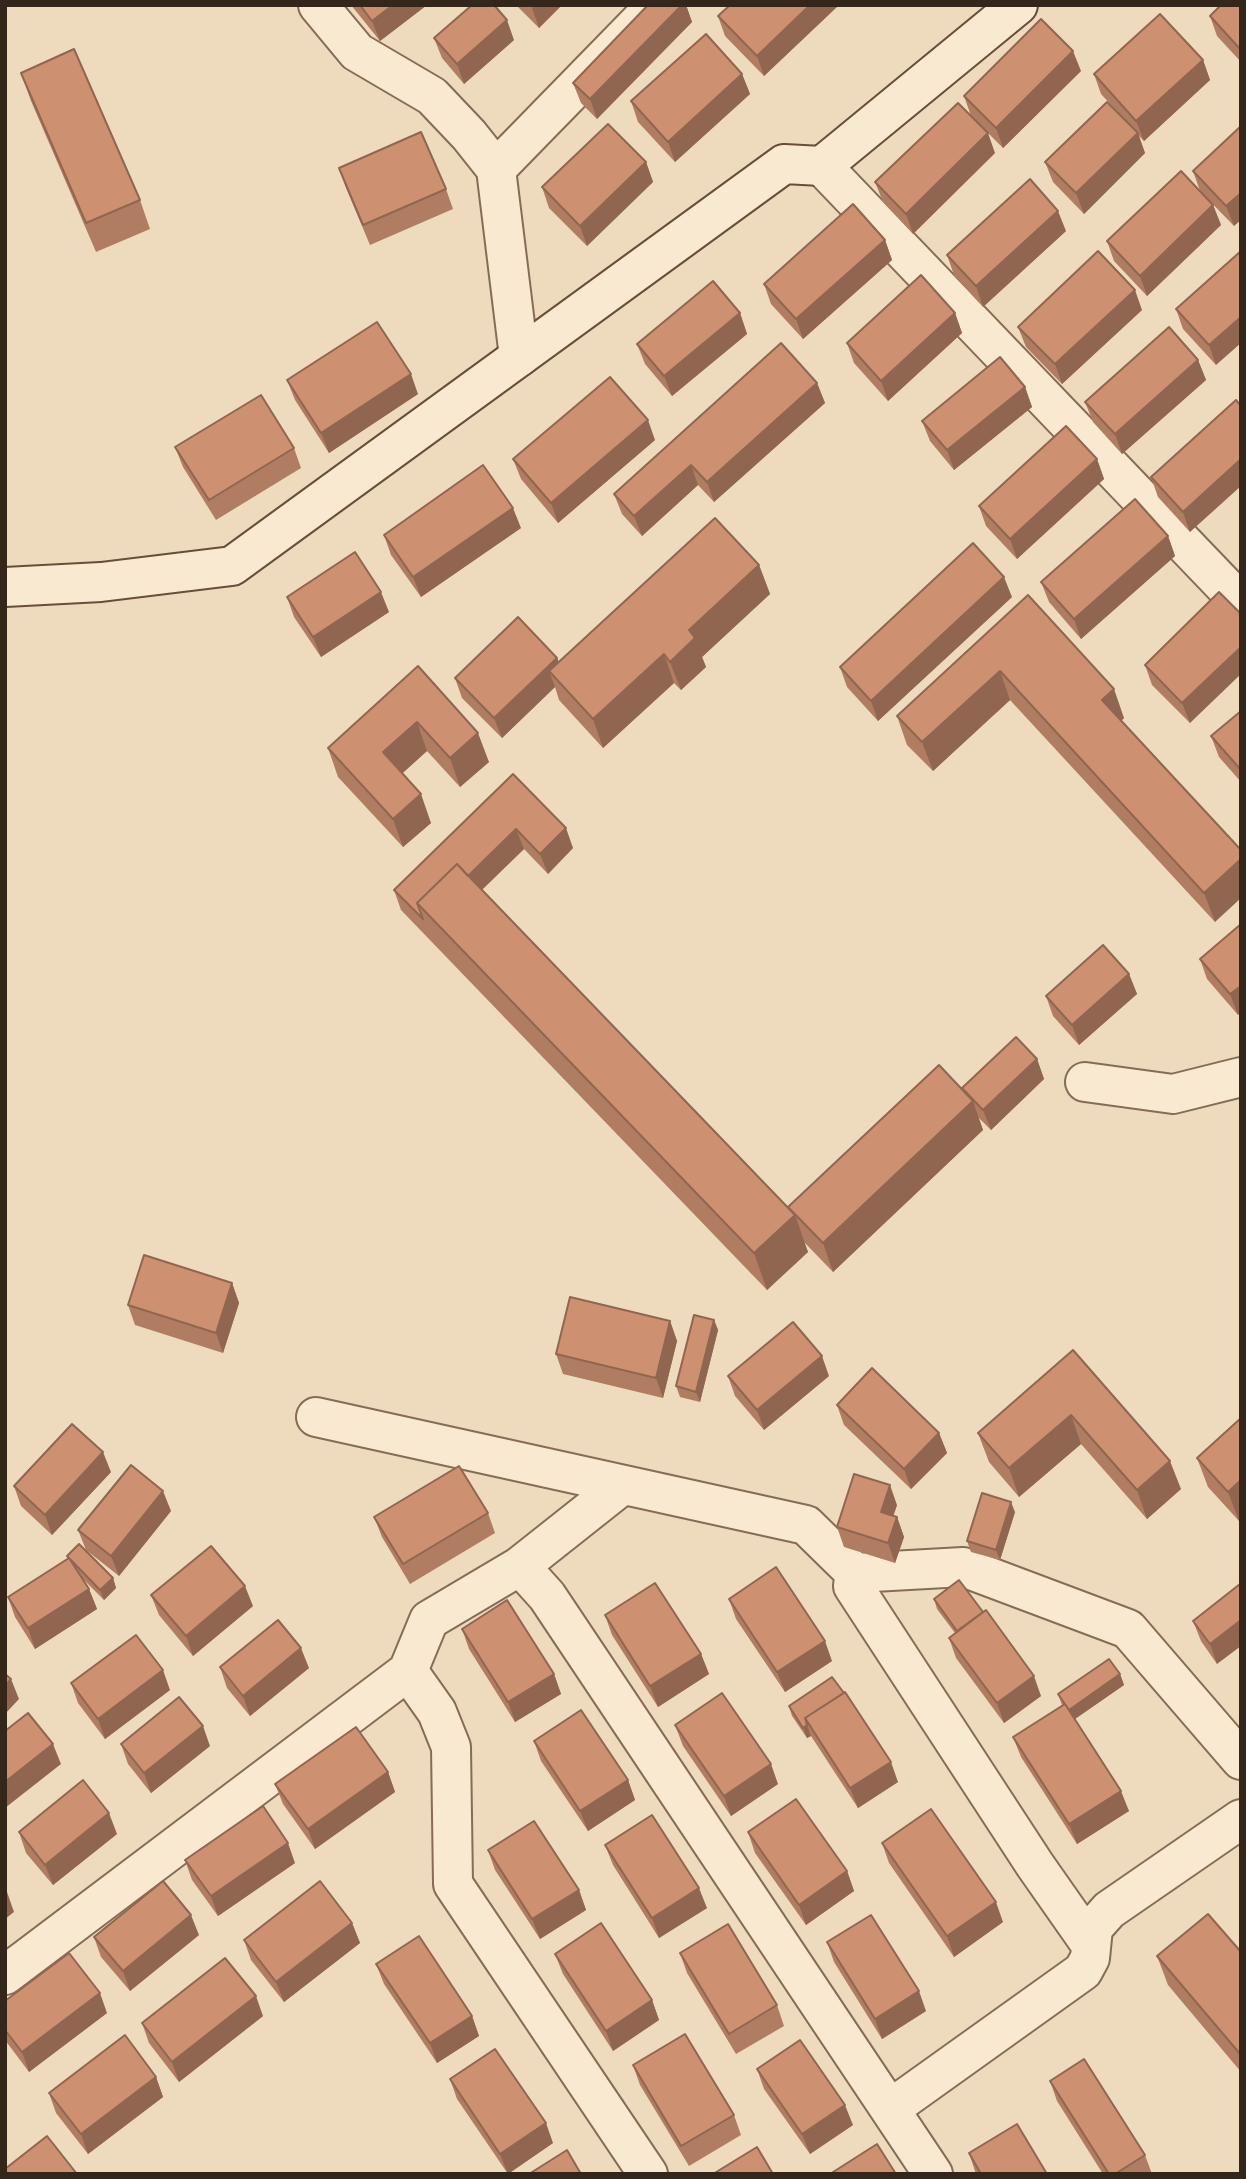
<!DOCTYPE html>
<html>
<head>
<meta charset="utf-8">
<style>
	body { margin:0 }
	#map { position:relative; width:1246px; height:2179px; overflow:hidden; background:#eedbbd; font-family:"Libre Baskerville",serif }
	canvas { display:block }
	.frame { position:absolute; inset:0; border:7px solid #35261b; pointer-events:none }
</style>
</head>
<body>
<div id="map">
<canvas width="1246" height="2179"></canvas>
<div class="frame"></div>
</div>
<script>
const g = document.querySelector('canvas').getContext('2d');
g.lineJoin = 'round';
function strokePath(path, color, width, dash) { g.strokeStyle = color; g.lineWidth = width; g.lineCap = dash ? 'butt' : 'round'; g.setLineDash(dash || []); g.stroke(path); }
function paint(path, color) { g.fillStyle = color; g.fill(path, 'evenodd'); }
const street = new Path2D(`
	M318 5 357 52 432 96 469 135 496 169 519 357
	M822 166 1241 603
	M496 169 656 5
	M1085 1082 1173 1094 1241 1077
	M316 1417 806 1525 855 1573 963 1567 1128 1629 1241 1760
	M520 1566 547 1596 933 2174
	M855 1573 853 1586 1035 1865 1091 1945
	M408 1671 437 1712 451 1747 453 1884 648 2174
	M5 1975 408 1671 429 1620 520 1566 621 1486
	M890 2109 1083 1971 1090 1958 1093 1928 1109 1910 1241 1819`);
const secondary = new Path2D(`
	M5 587 101 582 232 566 784 164 822 166 1018 5`);
strokePath(street, '#866c56', 42);
strokePath(secondary, '#674d3a', 42);
strokePath(street, '#f9e9d0', 38);
strokePath(secondary, '#f9e9d0', 38);
paint(new Path2D(`
	M351 5H427L380 41Z
	M516 5H562L539 28Z
	M648 5H686L692 22 597 119 581 103 573 83Z
	M839 5 764 76 725 36 718 16Z
	M1241 5V62L1217 36 1210 16Z
	M434 38 514 40 464 84 442 58Z
	M1203 60 1210 80 1144 141 1138 135 1145 153 1084 214 1053 182 1045 162 1125 120 1101 94 1094 74Z
	M1081 71 1003 148 971 116 964 96Z
	M21 73 140 200 150 229 96 252 31 101Z
	M742 74 750 94 675 162 638 122 631 101Z
	M1241 126 1234 226 1200 191 1193 171Z
	M995 153 913 234 883 202 875 182Z
	M646 162 653 182 587 246 549 208 542 187Z
	M339 168 446 189 453 209 370 245 346 188Z
	M1213 205 1221 225 1147 296 1114 261 1107 241Z
	M1066 231 983 307 954 275 947 255Z
	M885 240 892 260 803 339 771 304 764 284Z
	M1241 251 1216 365 1183 329 1176 309Z
	M1142 310 1062 384 1026 347 1018 327Z
	M740 313 747 334 672 396 645 364 637 344Z
	M955 313 962 333 888 401 854 363 847 343Z
	M1198 360 1206 380 1122 454 1093 422 1085 402Z
	M287 380 418 394 329 453 295 400Z
	M817 383 825 403 714 502 698 485 642 536 622 514 614 494Z
	M1025 387 1032 407 954 470 930 441 922 421Z
	M1236 400 1190 532 1158 497 1151 477Z
	M655 440 558 523 521 479 513 459Z
	M175 447 294 448 301 468 216 520 183 467Z
	M1097 459 1104 479 1017 559 986 526 979 506Z
	M521 528 421 597 391 555 384 535Z
	M1168 536 1175 556 1081 639 1049 602 1041 582Z
	M759 565 770 594 702 657 706 667 681 690 674 683 603 748 559 700 555 687 502 738 462 698 455 678 557 658 559 662Z
	M1028 595 1124 718 1121 721 1241 850 1215 922 1010 700 933 771 907 745 897 716Z
	M287 597 389 612 321 657 294 617Z
	M1012 597 878 721 847 687 840 667Z
	M1241 614 1190 723 1152 685 1145 665Z
	M418 666 489 762 460 787 427 751 402 773 431 823 403 847 338 777 328 748Z
	M1241 711V782L1219 757 1211 736Z
	M513 774 573 848 548 874 524 849 482 890 789 1210 788 1207 964 1092 962 1088 1037 1059 1044 1079 991 1130 978 1117 983 1130 833 1272 804 1242 808 1252 767 1290 401 910 394 890Z
	M1241 924 1238 1015 1207 979 1200 959Z
	M1129 974 1137 994 1079 1045 1053 1016 1046 996Z
	M232 1283 239 1303 223 1353 135 1325 128 1305Z
	M714 1320 718 1330 700 1402 680 1397 676 1386Z
	M670 1321 677 1341 663 1398 563 1374 556 1354Z
	M1073 1350 1181 1489 1147 1519 1081 1444 1019 1497 989 1462 978 1433Z
	M728 1376H829L764 1430 735 1396Z
	M837 1405 939 1433 947 1453 911 1489 844 1425Z
	M1241 1418V1519L1239 1521 1208 1487 1197 1458Z
	M111 1472 52 1535 21 1506 14 1486Z
	M897 1505 893 1516 897 1517 904 1537 895 1563 844 1547 837 1527Z
	M171 1511 119 1576 86 1550 78 1530Z
	M1015 1512 1000 1560 971 1552 967 1541Z
	M488 1513 495 1533 410 1584 382 1537 374 1517Z
	M67 1556 113 1578 116 1588 104 1600 82 1578 89 1589 97 1609 35 1649 15 1617 8 1597 68 1558Z
	M1240 1584 1217 1664 1201 1641 1193 1621Z
	M151 1595 253 1606 193 1656 159 1615Z
	M729 1599 832 1661 785 1692 736 1619Z
	M934 1599 1041 1696 1004 1723 956 1658 949 1638 955 1633 937 1609Z
	M605 1615 701 1654 709 1674 658 1707 612 1635Z
	M462 1629 554 1674 561 1694 515 1722 469 1649Z
	M220 1667 309 1668 250 1716 227 1688Z
	M1120 1674 1124 1685 1075 1719 1129 1811 1077 1844 1021 1757 1013 1737 1062 1705 1058 1694Z
	M71 1683 170 1690 105 1739 78 1703Z
	M789 1706 898 1782 858 1808 811 1736 807 1738 792 1716Z
	M675 1725 778 1784 731 1816 683 1746Z
	M534 1741 628 1780 635 1800 588 1831 541 1761Z
	M121 1744 210 1746 151 1793 128 1764Z
	M388 1772 395 1792 315 1849 283 1804 275 1784Z
	M19 1832 117 1834 53 1885 26 1853Z
	M748 1832 847 1871 854 1891 806 1925 755 1853Z
	M882 1843 1003 1922 954 1957 889 1863Z
	M605 1845 707 1908 659 1938 613 1865Z
	M488 1850 579 1890 586 1910 540 1939 495 1870Z
	M185 1860 295 1863 218 1916 192 1880Z
	M352 1923 360 1943 284 2002 251 1960 244 1940Z
	M199 1935 130 1991 101 1957 94 1937Z
	M827 1942 926 2011 882 2039 834 1962Z
	M1241 1952V2072L1168 1985 1157 1956Z
	M680 1953 777 2005 784 2026 736 2054 687 1973Z
	M555 1954 652 2000 659 2020 613 2051 563 1974Z
	M376 1964 472 2016 479 2036 437 2063 384 1984Z
	M5 2001 107 2013 29 2072 5 2040Z
	M263 2016 179 2082 149 2043 142 2023Z
	M633 2065 734 2115 741 2135 689 2166 640 2085Z
	M757 2069 853 2125 810 2154 764 2089Z
	M156 2077 163 2097 88 2154 56 2113 49 2093Z
	M450 2079 553 2143 508 2174 457 2099Z
	M1050 2081 1145 2155 1152 2174H1103L1057 2101Z
	M969 2153 1047 2174H976Z`), '#b07d62');
paint(new Path2D(`
	M393 5H427L380 41 372 21Z
	M535 5H562L539 28 532 8Z
	M682 5H686L692 22 597 119 590 99Z
	M810 5H839L764 76 757 56Z
	M507 20 514 40 464 84 457 64Z
	M1073 51 1081 71 1003 148 996 128Z
	M1203 60 1210 80 1144 141 1136 121Z
	M742 74 750 94 675 162 668 142Z
	M988 133 995 153 913 234 906 214Z
	M1138 133 1145 153 1084 214 1076 193Z
	M646 162 653 182 587 246 580 226Z
	M1241 193V220L1234 226 1226 206Z
	M1213 205 1221 225 1147 296 1140 276Z
	M1058 211 1066 231 983 307 976 286Z
	M885 240 892 260 803 339 796 319Z
	M1135 290 1142 310 1062 384 1055 364Z
	M740 313 747 334 672 396 664 376Z
	M955 313 962 333 888 401 881 381Z
	M1241 317V343L1216 365 1209 345Z
	M1198 360 1206 380 1122 454 1115 434Z
	M411 374 418 394 329 453 321 433Z
	M817 383 825 403 714 502 707 482Z
	M1025 387 1032 407 954 470 947 450Z
	M648 420 655 440 558 523 551 503Z
	M1097 459 1104 479 1017 559 1010 539Z
	M1241 459V486L1190 532 1183 512Z
	M691 465 698 485 642 536 634 516Z
	M513 508 521 528 421 597 413 577Z
	M1168 536 1175 556 1081 639 1074 619Z
	M759 565 770 594 702 657 706 667 681 690 670 662 689 630Z
	M1004 577 1012 597 878 721 871 701Z
	M381 592 389 612 321 657 313 637Z
	M1241 647V674L1190 723 1182 703Z
	M664 654 674 683 603 748 593 719Z
	M557 658 565 678 549 671 555 687 502 738 494 718Z
	M1000 671 1010 700 933 771 922 742Z
	M1114 689 1124 718 1112 729 1102 700Z
	M417 722 427 751 394 781 383 752Z
	M478 733 489 762 460 787 450 758Z
	M421 794 431 823 403 847 393 819Z
	M566 828 573 848 548 874 540 854Z
	M516 829 524 849 441 929 428 915Z
	M1241 859V898L1215 922 1204 893Z
	M1129 974 1137 994 1079 1045 1072 1025Z
	M1241 986V1012L1238 1015 1230 994Z
	M1037 1059 1044 1079 991 1130 983 1110Z
	M973 1101 983 1130 833 1272 823 1243Z
	M795 1215 808 1252 767 1290 754 1253Z
	M232 1283 239 1303 223 1353 216 1333Z
	M714 1320 718 1330 700 1402 696 1392Z
	M670 1321 677 1341 663 1398 656 1378Z
	M822 1356 829 1376 764 1430 757 1410Z
	M1071 1415 1081 1444 1019 1497 1009 1468Z
	M939 1433 947 1453 911 1489 904 1469Z
	M103 1452 111 1472 52 1535 45 1515Z
	M1170 1461 1181 1489 1147 1519 1137 1490Z
	M1241 1480V1519L1239 1521 1228 1492Z
	M890 1485 897 1505 888 1532 881 1512Z
	M163 1491 171 1511 119 1576 111 1556Z
	M1011 1502 1015 1512 1000 1560 996 1550Z
	M897 1517 904 1537 895 1563 888 1543Z
	M113 1578 116 1588 104 1600 100 1590Z
	M245 1586 253 1606 193 1656 186 1636Z
	M89 1589 97 1609 35 1649 28 1628Z
	M1241 1620V1646L1217 1664 1210 1644Z
	M825 1641 832 1661 785 1692 777 1672Z
	M301 1648 309 1668 250 1716 243 1696Z
	M701 1654 709 1674 658 1707 650 1686Z
	M163 1670 170 1690 105 1739 98 1719Z
	M554 1674 561 1694 515 1722 508 1702Z
	M1120 1674 1124 1685 1072 1721 1069 1710Z
	M1034 1676 1041 1696 1004 1723 997 1703Z
	M11 1679 19 1699 5 1714V1686Z
	M807 1725 811 1736 807 1738 803 1728Z
	M203 1726 210 1746 151 1793 144 1773Z
	M53 1744 61 1764 5 1808V1782Z
	M891 1762 898 1782 858 1808 850 1788Z
	M771 1764 778 1784 731 1816 724 1796Z
	M388 1772 395 1792 315 1849 308 1829Z
	M628 1780 635 1800 588 1831 580 1811Z
	M1121 1791 1129 1811 1077 1844 1069 1824Z
	M109 1813 117 1834 53 1885 45 1865Z
	M288 1843 295 1863 218 1916 211 1896Z
	M847 1871 854 1891 806 1925 799 1905Z
	M699 1888 707 1908 659 1938 652 1918Z
	M579 1890 586 1910 540 1939 532 1919Z
	M7 1892 14 1912 5 1919V1894Z
	M996 1902 1003 1922 954 1957 947 1936Z
	M191 1915 199 1935 130 1991 123 1971Z
	M352 1923 360 1943 284 2002 276 1982Z
	M919 1991 926 2011 882 2039 875 2019Z
	M100 1993 107 2013 29 2072 22 2052Z
	M256 1996 263 2016 179 2082 172 2062Z
	M652 2000 659 2020 613 2051 606 2031Z
	M472 2016 479 2036 437 2063 430 2043Z
	M156 2077 163 2097 88 2154 81 2134Z
	M845 2105 853 2125 810 2154 802 2134Z
	M546 2123 553 2143 508 2174 500 2154Z`), '#906650');
const building = new Path2D(`
	M360 5H393L372 21Z
	M472 5H494L507 20 457 64 434 38Z
	M648 5H682L590 99 573 83Z
	M730 5H810L757 56 718 16Z
	M1221 5H1241V50L1210 16Z
	M1160 14 1203 60 1136 121 1094 74Z
	M1041 19 1073 51 996 128 964 96Z
	M706 34 742 74 668 142 631 101Z
	M74 49 140 200 86 223 21 73Z
	M1107 102 1138 133 1076 193 1045 162Z
	M958 103 988 133 906 214 875 182Z
	M608 124 646 162 580 226 542 187Z
	M1241 126V193L1226 206 1193 171Z
	M421 132 446 189 363 225 339 168Z
	M1181 171 1213 205 1140 276 1107 241Z
	M1030 179 1058 211 976 286 947 255Z
	M853 204 885 240 796 319 764 284Z
	M1098 251 1135 290 1055 364 1018 327Z
	M1241 251V317L1209 345 1176 309Z
	M921 275 955 313 881 381 847 343Z
	M713 281 740 313 664 376 637 344Z
	M377 322 411 374 321 433 287 380Z
	M1169 327 1198 360 1115 434 1085 402Z
	M781 343 817 383 707 482 691 465 634 516 614 494Z
	M1000 357 1025 387 947 450 922 421Z
	M610 377 648 420 551 503 513 459Z
	M261 395 294 448 209 500 175 447Z
	M1236 400 1241 406V459L1183 512 1151 477Z
	M1066 426 1097 459 1010 539 979 506Z
	M483 465 513 508 413 577 384 535Z
	M1135 499 1168 536 1074 619 1041 582Z
	M715 518 759 565 689 630 695 638 670 662 664 654 593 719 549 671Z
	M973 543 1004 577 871 701 840 667Z
	M355 552 381 592 313 637 287 597Z
	M1219 592 1241 614V647L1182 703 1145 665Z
	M1028 595 1114 689 1102 700 1241 850V859L1204 893 1000 671 922 742 897 716Z
	M518 617 557 658 494 718 455 678Z
	M418 666 478 733 450 758 417 722 383 752 421 794 393 819 328 748Z
	M1241 711V770L1211 736Z
	M513 774 566 828 540 854 516 829 468 876 457 864 417 903 423 919 394 890Z
	M457 864 795 1215 754 1253 417 903Z
	M1241 924V986L1230 994 1200 959Z
	M1103 945 1129 974 1072 1025 1046 996Z
	M1016 1037 1037 1059 983 1110 962 1088Z
	M939 1065 973 1101 823 1243 788 1207Z
	M144 1255 232 1283 216 1333 128 1305Z
	M570 1297 670 1321 656 1378 556 1354Z
	M694 1315 714 1320 696 1392 676 1386Z
	M793 1322 822 1356 757 1410 728 1376Z
	M1073 1350 1170 1461 1137 1490 1071 1415 1009 1468 978 1433Z
	M872 1368 939 1433 904 1469 837 1405Z
	M1241 1418V1480L1228 1492 1197 1458Z
	M72 1424 103 1452 45 1515 14 1486Z
	M131 1465 163 1491 111 1556 78 1530Z
	M459 1466 488 1513 403 1564 374 1517Z
	M854 1474 890 1485 881 1512 897 1517 888 1543 837 1527Z
	M982 1493 1011 1502 996 1550 967 1541Z
	M79 1544 113 1578 100 1590 67 1556Z
	M211 1546 245 1586 186 1636 151 1595Z
	M69 1558 89 1589 28 1628 8 1597Z
	M776 1567 825 1641 777 1672 729 1599Z
	M959 1580 983 1612 957 1631 934 1599Z
	M655 1583 701 1654 650 1686 605 1615Z
	M1240 1584 1241 1620 1210 1644 1193 1621Z
	M507 1600 554 1674 508 1702 462 1629Z
	M986 1610 1034 1676 997 1703 949 1638Z
	M278 1620 301 1648 243 1696 220 1667Z
	M136 1635 163 1670 98 1719 71 1683Z
	M1109 1659 1120 1674 1069 1710 1058 1694Z
	M5 1674 11 1679 5 1686Z
	M832 1677 844 1693 805 1718 807 1725 803 1728 789 1706Z
	M845 1692 891 1762 850 1788 805 1718Z
	M722 1693 771 1764 724 1796 675 1725Z
	M179 1697 203 1726 144 1773 121 1744Z
	M1065 1704 1121 1791 1069 1824 1013 1737Z
	M581 1710 628 1780 580 1811 534 1741Z
	M28 1713 53 1744 5 1782V1731Z
	M356 1727 388 1772 308 1829 275 1784Z
	M83 1780 109 1813 45 1865 19 1832Z
	M796 1799 847 1871 799 1905 748 1832Z
	M263 1806 288 1843 211 1896 185 1860Z
	M931 1809 996 1902 947 1936 882 1843Z
	M652 1815 699 1888 652 1918 605 1845Z
	M534 1821 579 1890 532 1919 488 1850Z
	M163 1881 191 1915 123 1971 94 1937Z
	M320 1881 352 1923 276 1982 244 1940Z
	M1208 1914 1241 1952V2055L1157 1956Z
	M871 1915 919 1991 875 2019 827 1942Z
	M601 1923 652 2000 606 2031 555 1954Z
	M728 1924 777 2005 729 2034 680 1953Z
	M419 1936 472 2016 430 2043 376 1964Z
	M69 1953 100 1993 22 2052 5 2030V2001Z
	M225 1958 256 1996 172 2062 142 2023Z
	M685 2034 734 2115 681 2146 633 2065Z
	M125 2035 156 2077 81 2134 49 2093Z
	M800 2040 845 2105 802 2134 757 2069Z
	M495 2049 546 2123 500 2154 450 2079Z
	M1084 2059 1145 2155 1115 2174H1109L1050 2081Z
	M1017 2124 1047 2174H981L969 2153Z
	M47 2136 77 2174H5V2169Z
	M877 2144 896 2174H830Z
	M757 2147 773 2174H713Z
	M567 2150 581 2174H529Z`);
paint(building, '#cd9172');
strokePath(building, '#906650', 2);
</script>
</body>
</html>
